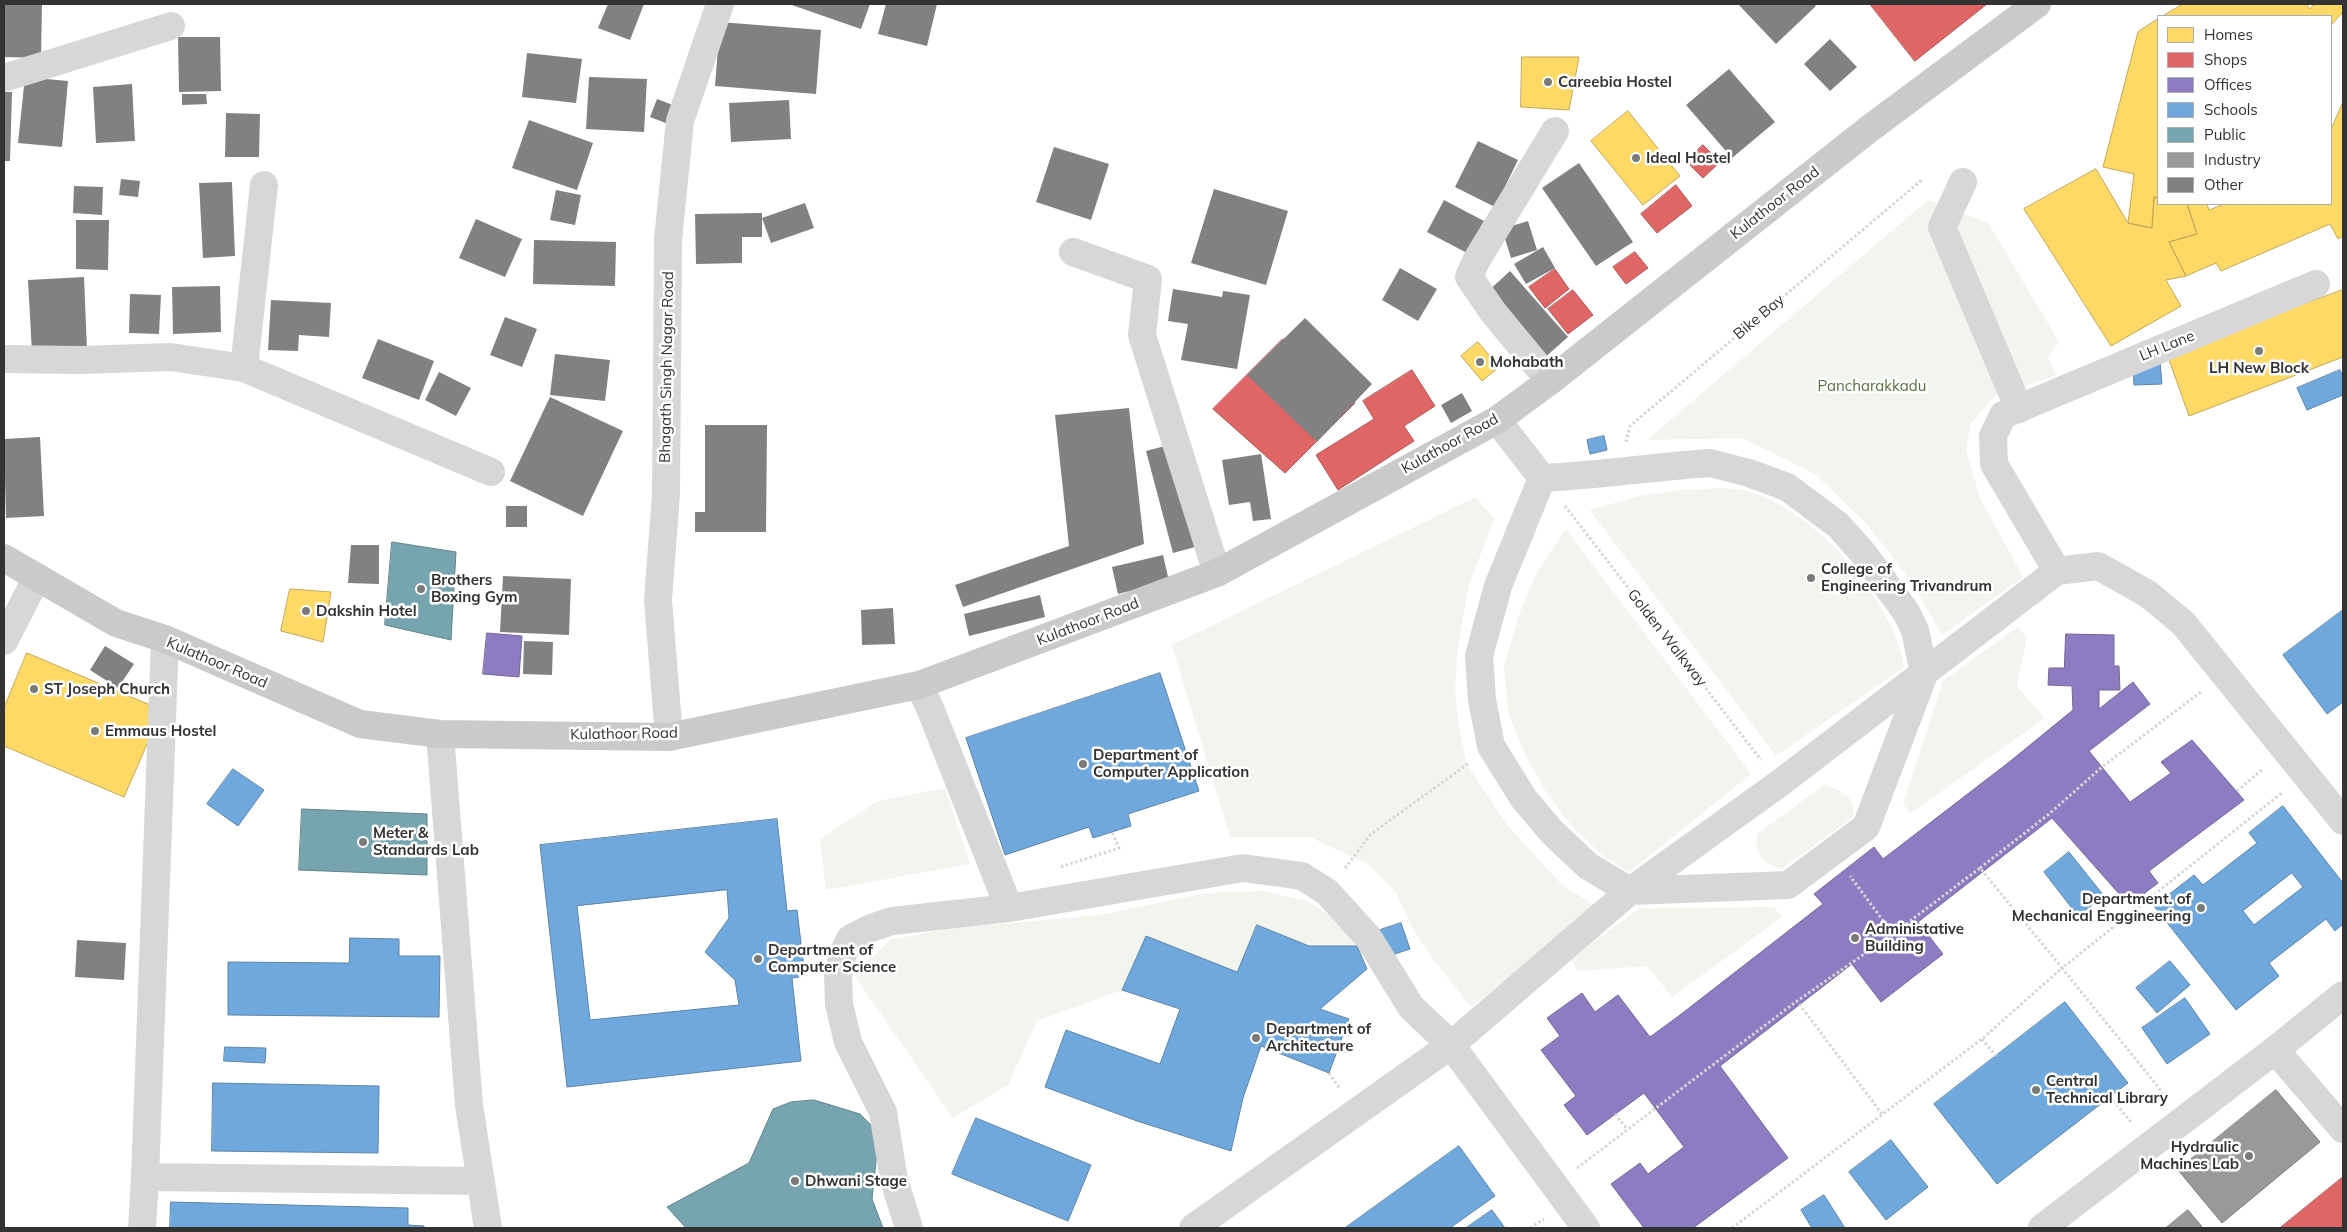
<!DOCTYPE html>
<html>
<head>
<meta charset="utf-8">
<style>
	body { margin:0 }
	#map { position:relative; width:2347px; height:1232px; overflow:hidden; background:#fff; font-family:Mulish,sans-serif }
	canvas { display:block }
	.frame { position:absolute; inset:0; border:5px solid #333; pointer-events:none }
	.legend { position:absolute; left:2157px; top:15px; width:175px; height:190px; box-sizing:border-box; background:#fff; border:1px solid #adadad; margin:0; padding:6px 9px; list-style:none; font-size:15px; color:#333 }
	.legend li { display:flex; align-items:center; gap:10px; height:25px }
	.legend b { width:25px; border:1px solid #adadad }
</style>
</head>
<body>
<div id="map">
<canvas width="2347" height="1232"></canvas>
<div class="frame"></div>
<ul class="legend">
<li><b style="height:14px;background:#ffd966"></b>Homes</li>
<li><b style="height:14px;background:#e06666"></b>Shops</li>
<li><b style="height:14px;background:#8e7cc3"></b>Offices</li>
<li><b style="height:14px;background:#6fa8dc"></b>Schools</li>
<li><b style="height:14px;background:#76a5af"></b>Public</li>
<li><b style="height:14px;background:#999"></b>Industry</li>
<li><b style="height:14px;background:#818181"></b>Other</li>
</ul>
</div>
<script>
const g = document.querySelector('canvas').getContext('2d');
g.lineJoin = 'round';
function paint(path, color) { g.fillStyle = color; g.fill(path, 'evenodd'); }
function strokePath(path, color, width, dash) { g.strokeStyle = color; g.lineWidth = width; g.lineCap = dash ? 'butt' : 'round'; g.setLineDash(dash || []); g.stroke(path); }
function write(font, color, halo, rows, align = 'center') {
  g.font = font + ' Mulish,sans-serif'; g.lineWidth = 5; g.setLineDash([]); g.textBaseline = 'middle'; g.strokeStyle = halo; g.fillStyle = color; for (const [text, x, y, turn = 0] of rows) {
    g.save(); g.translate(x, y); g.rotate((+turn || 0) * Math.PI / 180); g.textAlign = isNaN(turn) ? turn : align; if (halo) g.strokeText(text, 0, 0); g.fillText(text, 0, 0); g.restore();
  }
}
paint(new Path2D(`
	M1928 200 1988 223 2059 342 2048 357 2056 375 1995 396 1971 423 1966 450 1980 498 2023 577 1942 635 1912 583 1867 524 1815 474 1742 438 1647 440Z
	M1684 490C1702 490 1724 486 1741 490 1805 503 1873 579 1896 638 1900 647 1902 657 1904 667L1776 756 1590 510 1643 495Z
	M1476 497 1494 519 1469 585 1458 645 1455 689 1459 727 1467 765 1507 825 1563 886 1598 907 1471 1007 1433 959 1412 927 1396 893 1370 865 1310 837H1230L1172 645Z
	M1566 529 1751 774 1629 872 1603 856 1571 825 1546 792 1524 752 1508 712 1504 666 1520 612 1536 574Z
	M2018 627 2027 637 2017 687 2045 718 1911 813 1903 804 1943 681Z
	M1824 785C1842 790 1856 797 1853 817L1782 869C1763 864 1754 854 1757 834Z
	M945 788 970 864 826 890 820 839 878 801Z
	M1263 891 1308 901 1344 925 1357 946H1309L1258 925 1237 972 1137 956 1122 990 1037 1021 1008 1085 953 1118 854 975 890 940 945 929 1101 915 1205 893Z
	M1774 907 1782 917 1672 997 1648 966 1578 971 1570 959 1640 908Z`), '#f1f5ed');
const homes = new Path2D(`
	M2183 4H2306L2310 9 2314 4H2343V12L2331 25V16H2163Z
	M2158 19V198L2154 197 2152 228 2128 223 2134 174 2103 167 2138 32Z
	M1522 57H1579L1569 110 1521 107Z
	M2343 102V236L2338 239 2330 224 2221 271 2216 263 2186 276 2169 242 2197 234 2187 204H2207L2209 210 2224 204H2331V130Z
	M1628 111 1680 176 1643 205 1591 141Z
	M2096 169 2128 223 2152 228 2154 197 2158 198V204H2187L2197 234 2169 242 2186 276 2166 280 2181 306 2111 346 2024 209Z
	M2343 290V357L2189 416 2167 354Z
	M1478 342 1499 367 1482 381 1461 356Z
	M290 589 331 592 323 642 281 631Z
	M27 653 162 710 124 797 4 746V708Z`);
paint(homes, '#ffd966');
strokePath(homes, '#c2a757', 1);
const shops = new Path2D(`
	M1870 4H1987L1915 61Z
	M1703 145 1720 162 1703 178 1686 161Z
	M1676 185 1692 206 1657 233 1641 214Z
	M1635 252 1648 268 1626 284 1613 267Z
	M1555 269 1569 289 1545 308 1529 287Z
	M1573 290 1593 315 1568 334 1548 309Z
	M1283 339 1355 403 1285 473 1213 409Z
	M1412 370 1435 406 1404 426 1414 441 1338 490 1316 455 1374 419 1363 401Z
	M2343 1177V1228H2280Z`);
paint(shops, '#e06666');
strokePath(shops, '#ac5757', 1);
const offices = new Path2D(`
	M487 633 522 636 519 677 483 674Z
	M2066 634 2114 635V666H2119L2120 690H2099V709L2133 682 2150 704 2089 751 2130 802 2171 773 2161 762 2192 740 2244 800 2149 871 2158 883 2129 905 2052 818 1918 922 1943 954 1881 1002 1852 964 1720 1066 1788 1158 1693 1228H1644L1611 1184 1640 1163 1648 1174 1684 1147 1644 1093 1587 1135 1564 1105 1576 1096 1541 1050 1560 1036 1547 1018 1582 993 1595 1012 1618 995 1650 1037 1680 1015 1823 904 1814 894 1874 847 1883 859 2008 763 2073 710 2072 686 2048 685 2049 668H2064Z`);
paint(offices, '#8e7cc3');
strokePath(offices, '#736698', 1);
const schools = new Path2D(`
	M2160 361 2162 384 2134 385 2133 363Z
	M2340 370 2343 377V395L2307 410 2297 388Z
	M1604 436 1607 450 1590 454 1587 440Z
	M2343 610V702L2327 714 2283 655Z
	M1160 673 1199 791 1128 814 1131 826 1093 838 1089 827 1005 855 966 738Z
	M233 769 264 790 238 826 207 804Z
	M2283 806 2343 883V924L2335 931 2326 919 2269 963 2279 976 2236 1010 2154 906 2194 875 2203 885 2257 843 2249 833ZM2292 873 2303 887 2254 925 2243 911Z
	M777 819 787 911 797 910 805 976 792 978 801 1061 567 1087 540 845ZM727 890 729 918 705 952 735 980 739 1005 590 1020 577 906Z
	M2069 852 2104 896 2078 916 2044 872Z
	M1401 923 1410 949 1389 956 1380 930Z
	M1257 925 1309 946H1357L1367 969 1320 1009 1349 1019 1329 1073 1261 1046 1243 1098 1231 1151 1137 1121 1045 1087 1066 1030 1160 1064 1180 1009 1122 990 1146 936 1237 972Z
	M350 938 399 939V956H440L439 1017 228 1015V962L349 963Z
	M2170 961 2190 985 2157 1013 2136 988Z
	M2185 998 2210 1034 2167 1064 2142 1028Z
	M2065 1002 2128 1083 1997 1184 1934 1104Z
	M225 1047 266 1048 265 1063 224 1061Z
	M213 1083 379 1086 378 1153 212 1151Z
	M976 1118 1091 1165 1068 1221 952 1174Z
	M1891 1140 1928 1187 1886 1220 1849 1172Z
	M1459 1146 1495 1196 1450 1228H1345Z
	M1824 1195 1845 1228H1812L1801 1210Z
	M171 1202 408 1208V1225L424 1226V1228H170Z
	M1492 1210 1505 1228H1466Z`);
paint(schools, '#6fa8dc');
strokePath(schools, '#5d85a9', 1);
const public = new Path2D(`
	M392 542 456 552 451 640 385 625Z
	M302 809 427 814V875L299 870Z
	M814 1100 860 1114 879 1133 872 1199 883 1228H686L667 1207 749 1163 773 1109 791 1102Z`);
paint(public, '#76a5af');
strokePath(public, '#62838a', 1);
const industry = new Path2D(`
	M2276 1090 2320 1142 2222 1223 2178 1170Z
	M2188 1210 2203 1228H2166Z`);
paint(industry, '#999');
strokePath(industry, '#7a7a7a', 1);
paint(new Path2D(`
	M4 4H42L41 58 4 57Z
	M608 4H644L630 40 598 28Z
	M789 4H870L861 29Z
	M886 4H937L927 46 878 34Z
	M1738 4H1814L1816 6 1776 44Z
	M720 22 821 30 816 94 715 86Z
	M178 37H220L221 91 179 92Z
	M1830 39 1857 67 1830 91 1804 64Z
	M527 53 582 59 576 103 522 97Z
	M1729 69 1775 122 1732 158 1686 105Z
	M25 77 68 81 62 147 18 143Z
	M589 77 647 79 644 132 586 129Z
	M132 84 135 141 96 143 93 87Z
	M4 92H12L10 161H4Z
	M182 94H206L207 104 182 105Z
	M657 99 678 107 671 125 650 117Z
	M789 100 791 139 731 142 729 103Z
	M226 113 260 114 259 157H225Z
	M529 120 593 143 577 190 512 168Z
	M1478 141 1518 160 1495 207 1455 187Z
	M1054 147 1109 164 1091 220 1036 202Z
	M1579 163 1633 242 1596 266 1542 188Z
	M121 179 140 181 138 197 119 195Z
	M232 182 235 256 203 258 199 183Z
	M74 186 103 187 102 215 73 213Z
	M1214 189 1288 211 1266 285 1191 263Z
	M556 190 581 195 575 225 550 220Z
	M1444 200 1484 221 1467 253 1427 232Z
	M805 203 814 228 771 243 762 218Z
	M762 213V237H742V263L696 264 695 214Z
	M476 219 522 239 505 277 459 258Z
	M76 220H109L108 270 76 269Z
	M1528 221 1537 250 1511 258 1502 229Z
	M534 240 616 242 615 286 533 284Z
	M1543 247 1555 268 1526 284 1514 264Z
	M1400 268 1437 289 1418 321 1382 300Z
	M1510 271 1568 337 1543 359 1485 294Z
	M84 277 87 350 32 353 28 280Z
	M220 286 221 332 173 334 172 287Z
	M1173 289 1222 297 1223 291 1250 295 1237 369 1181 360 1188 324 1168 321Z
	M130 294 161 295 159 334 129 333Z
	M271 300 331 303 329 337 299 335 298 351 268 350Z
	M505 317 537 329 522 367 490 355Z
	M1305 318 1372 384 1317 442 1247 375Z
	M378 339 434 361 419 400 362 378Z
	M555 354 610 360 605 401 550 395Z
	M439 372 471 388 456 416 425 400Z
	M1462 393 1472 411 1451 423 1441 405Z
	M550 397 623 431 583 516 510 481Z
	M1129 408 1144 544 963 607 955 585 1069 546 1055 415Z
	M705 425H767L766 532H695V512H705Z
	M40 437 44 516 6 518 4 439Z
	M1180 442 1206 544 1173 553 1146 451Z
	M1261 454 1271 519 1253 521 1250 502 1229 505 1222 460Z
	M506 506H527V527H506Z
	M351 545H379V584L348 583Z
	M1163 555 1169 581 1118 594 1112 567Z
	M503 576 571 579 569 635 500 632Z
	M1040 595 1045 617 969 636 964 614Z
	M893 608 895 644 862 645 861 610Z
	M524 641 553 642 552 675 523 674Z
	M105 646 134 664 118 688 90 670Z
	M77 940 126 943 124 980 75 977Z`), '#818181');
strokePath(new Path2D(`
	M1626 442 1630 426 1923 179
	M1565 506 1761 760
	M2237 791 2263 769
	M1061 867 1119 848 1112 832
	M1345 868 1371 834 1469 763
	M1980 868 2049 814 2102 767 2202 691
	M802 950 814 949
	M1982 1039 1996 1056
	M1329 1073 1340 1089
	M2110 1097 2132 1123
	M2167 1098 2062 968 2283 792
	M1615 1114 1627 1129
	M1882 1114 1797 1001 1893 934
	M1577 1168 1797 1001
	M1530 1228 1544 1219
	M1732 1228 1982 1039 2062 968 1980 868 1893 934 1850 876`), '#d6d6d6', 3, [2.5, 2.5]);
strokePath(new Path2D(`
	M4 78 171 26
	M1963 182 1942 227 2019 409
	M1073 252 1148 279 1142 335 1217 573
	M4 359 80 360 171 357 244 368 491 472
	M244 368 264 185
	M1550 381 1493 312 1469 277 1476 261 1555 131
	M1497 420 1542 478
	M1710 463 1749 473 1787 487 1838 525 1863 553 1906 612 1915 630 1924 674 1866 827 1788 885 1630 891 1588 866 1552 832 1524 799 1491 746 1482 700 1479 656 1498 586 1542 478C1599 475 1654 467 1710 463Z
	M2057 571 1994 464 1993 436 2003 415 2316 284
	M165 639 145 1177 481 1181
	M4 641 37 577
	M919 685 930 708 1009 908
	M440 734 469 1105 488 1228
	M669 737 658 600 666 494 668 240 680 121 720 4
	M2275 1050 2343 1129
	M142 1228 145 1177
	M909 1228 894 1180 883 1112 848 1042 839 1004 838 974 843 954 850 939 871 928 892 921 1009 908 1243 868 1302 876 1327 892 1368 937 1411 1007 1451 1045 1586 1228
	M1193 1228 1451 1045 1630 891 1780 783 2057 571 2098 566 2148 594 2183 623 2343 821
	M2042 1228 2275 1050 2343 995`), '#d7d7d7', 28);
strokePath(new Path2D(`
	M4 558 116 623 165 639 360 724 440 734 669 737 919 685 1217 573 1497 420 1550 381 1869 129 2037 4`), '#cacaca', 28);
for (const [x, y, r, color] of [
	[1548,82,5,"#7a7a7a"],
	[1636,158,5,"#7a7a7a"],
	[2259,351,5,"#7a7a7a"],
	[1480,362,5,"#7a7a7a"],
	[1811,578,5,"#7a7a7a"],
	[421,589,5,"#7a7a7a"],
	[306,611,5,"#7a7a7a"],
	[34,689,5,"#7a7a7a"],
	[95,731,5,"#7a7a7a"],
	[1083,764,5,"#7a7a7a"],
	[363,842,5,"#7a7a7a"],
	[2201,908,5,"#7a7a7a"],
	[1855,938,5,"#7a7a7a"],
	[758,959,5,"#7a7a7a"],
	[1256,1038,5,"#7a7a7a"],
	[2036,1090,5,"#7a7a7a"],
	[2249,1156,5,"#7a7a7a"],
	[795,1181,5,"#7a7a7a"]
]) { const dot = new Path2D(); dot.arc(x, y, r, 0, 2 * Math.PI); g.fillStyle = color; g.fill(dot); strokePath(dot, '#fff', 2); }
write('bold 15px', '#333', '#fff', [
	["Careebia Hostel",1558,82],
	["Ideal Hostel",1646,158],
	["Mohabath",1490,362],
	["LH New Block",2259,368,"center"],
	["College of",1821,569],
	["Engineering Trivandrum",1821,586],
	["Brothers",431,580],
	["Boxing Gym",431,597],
	["Dakshin Hotel",316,611],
	["ST Joseph Church",44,689],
	["Emmaus Hostel",105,731],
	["Department of",1093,755],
	["Computer Application",1093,772],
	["Meter &",373,833],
	["Standards Lab",373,850],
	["Department. of",2191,899,"right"],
	["Mechanical Enggineering",2191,916,"right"],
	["Administative",1865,929],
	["Building",1865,946],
	["Department of",768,950],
	["Computer Science",768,967],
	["Department of",1266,1029],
	["Architecture",1266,1046],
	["Central",2046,1081],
	["Technical Library",2046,1098],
	["Hydraulic",2239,1147,"right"],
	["Machines Lab",2239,1164,"right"],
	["Dhwani Stage",805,1181]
], 'left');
write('15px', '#333', '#fff', [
	["Kulathoor Road",1775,203,-38],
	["Bike Bay",1759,317,-40],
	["LH Lane",2167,346,-22],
	["Bhagath Singh Nagar Road",667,367,-89],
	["Kulathoor Road",1450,444,-29],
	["Kulathoor Road",1088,622,-21],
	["Golden Walkway",1667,638,52],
	["Kulathoor Road",217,663,23],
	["Kulathoor Road",624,734,-1]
]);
write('15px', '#56703f', '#fff', [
	["Pancharakkadu",1872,386]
]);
</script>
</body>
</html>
